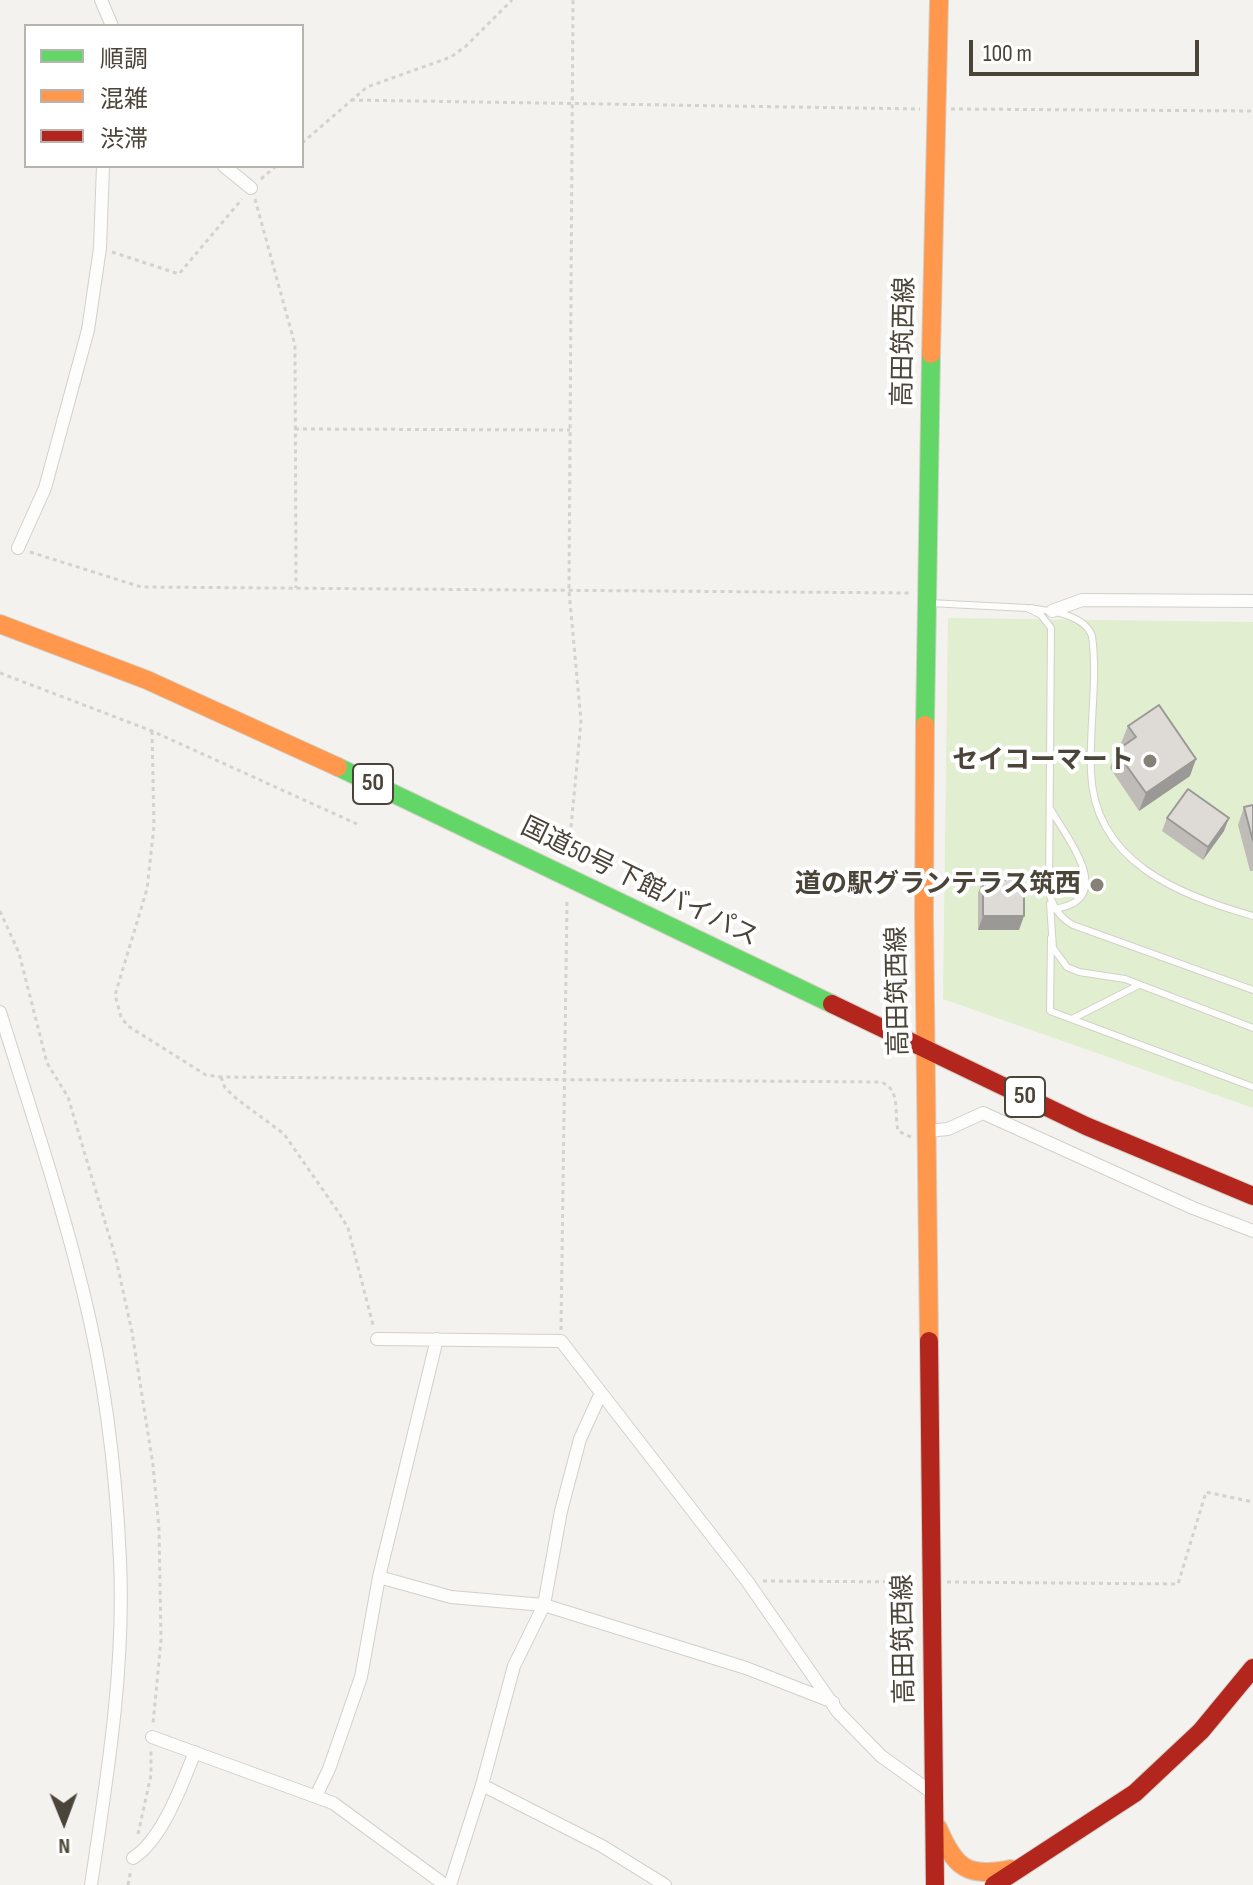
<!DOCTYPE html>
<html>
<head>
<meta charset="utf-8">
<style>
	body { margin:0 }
	#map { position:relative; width:1253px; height:1885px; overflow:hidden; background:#f4f2ee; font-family:"Sofia Sans Condensed","Noto Sans JP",sans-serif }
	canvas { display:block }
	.legend { position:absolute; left:24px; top:24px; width:280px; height:144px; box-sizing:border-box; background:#fff; border:2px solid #b7b4b0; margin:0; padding:10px 14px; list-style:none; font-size:24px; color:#4b4439 }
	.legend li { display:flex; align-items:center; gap:16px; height:40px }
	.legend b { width:40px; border:2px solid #b7b4b0 }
	.north { position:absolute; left:24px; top:1781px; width:80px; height:80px; -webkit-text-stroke:6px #fff; paint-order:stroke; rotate:179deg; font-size:22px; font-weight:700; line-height:32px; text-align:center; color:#4b4439 }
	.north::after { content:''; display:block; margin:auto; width:28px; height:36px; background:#4b4439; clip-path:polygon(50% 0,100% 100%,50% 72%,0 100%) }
	.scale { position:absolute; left:969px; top:40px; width:230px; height:36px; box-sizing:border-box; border:4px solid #4b4439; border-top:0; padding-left:10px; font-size:24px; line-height:28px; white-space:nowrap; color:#4b4439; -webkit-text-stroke:6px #fff; paint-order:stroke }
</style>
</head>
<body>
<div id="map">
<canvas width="1253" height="1885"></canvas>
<ul class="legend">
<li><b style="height:10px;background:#63d668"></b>順調</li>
<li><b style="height:10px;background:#ff974d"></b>混雑</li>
<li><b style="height:10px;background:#b3261e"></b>渋滞</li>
</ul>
<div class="north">N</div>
<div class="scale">100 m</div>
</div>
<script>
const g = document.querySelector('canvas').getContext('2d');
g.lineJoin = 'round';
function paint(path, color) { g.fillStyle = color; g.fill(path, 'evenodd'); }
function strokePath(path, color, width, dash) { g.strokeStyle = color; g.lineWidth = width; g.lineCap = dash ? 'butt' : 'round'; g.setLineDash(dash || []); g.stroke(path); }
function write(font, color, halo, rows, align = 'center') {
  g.font = font + ' "Sofia Sans Condensed","Noto Sans JP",sans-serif'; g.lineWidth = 8; g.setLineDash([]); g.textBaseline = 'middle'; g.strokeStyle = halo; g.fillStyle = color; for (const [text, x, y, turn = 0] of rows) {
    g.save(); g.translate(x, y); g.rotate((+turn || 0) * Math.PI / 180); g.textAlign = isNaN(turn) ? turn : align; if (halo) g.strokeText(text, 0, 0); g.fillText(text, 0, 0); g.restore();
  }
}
paint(new Path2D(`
	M948 618 1253 622V1108L943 999Z`), '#e1eecf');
const lane = new Path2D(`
	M929 603 1027 608 1041 615 1051 628 1049 893C1054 908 1059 917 1073 925L1253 990
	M1030 608C1051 611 1084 614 1092 636 1098 680 1089 727 1091 772 1094 862 1179 895 1253 916
	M1051 754 1091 755
	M1051 810C1069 841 1117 900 1054 909
	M1050 904 1053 948 1067 967 1079 972 1125 979 1253 1028
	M1051 938 1050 1011 1253 1087
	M1072 1019 1139 985`);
const street = new Path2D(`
	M101 0 112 26
	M224 166 251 188
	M18 548 45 488 88 330 100 248 103 166
	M1052 611 1082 600 1253 601
	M0 1012C29 1105 60 1197 83 1291 105 1379 116 1470 120 1560 125 1670 107 1777 91 1885
	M927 1131 948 1129 983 1113 1193 1208 1253 1231
	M377 1339 561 1341 747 1581 838 1712 881 1756 934 1794
	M379 1577 451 1597 544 1605 746 1668 833 1702
	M152 1737 333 1803 445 1885
	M482 1785 602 1846 665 1885
	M316 1796 329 1769 361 1677 379 1577 437 1339
	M133 1858C163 1839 182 1784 195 1752
	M450 1885 482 1785 514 1666 544 1605 561 1511 580 1439 601 1393`);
const fast = new Path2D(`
	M925 725 931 354
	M338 767 832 1004`);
const slow = new Path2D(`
	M931 354 939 0
	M0 624 147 680 338 767
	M925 725 924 915 929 1341
	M938 1828C955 1868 967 1878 1011 1869`);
const jam = new Path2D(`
	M832 1004 1086 1126 1253 1196
	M929 1341 935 1885
	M994 1885 1135 1793 1201 1731 1253 1668`);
strokePath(lane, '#d2d0cb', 8);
strokePath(street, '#d2d0cb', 14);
strokePath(fast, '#d3cfc5', 20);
strokePath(slow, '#d3cfc5', 20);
strokePath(jam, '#d3cfc5', 20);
strokePath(new Path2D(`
	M351 100 920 109
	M951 109 1253 111
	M302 143 367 87 451 57 466 46 512 0
	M261 179 276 166
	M255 199 295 345 296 588
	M112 252 179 274 242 199
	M295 429 570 430
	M30 552 141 587 909 593
	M0 673 152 731 357 824
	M152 731 154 826 147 889 115 995 121 1017 128 1026 206 1075 221 1077 881 1082C901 1089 894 1113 898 1131L911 1137
	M568 859 581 721 569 591 573 0
	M0 911 19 953 47 1063 68 1097 116 1259 132 1332 153 1465 159 1529 161 1640 153 1724
	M221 1077 225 1088 237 1099 284 1134 339 1213 348 1228 373 1325
	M561 1330 567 901
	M763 1581 916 1582
	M947 1582 1178 1584 1206 1492 1253 1502
	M138 1834 151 1775V1751
	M128 1885 131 1869`), '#d3d2cc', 3, [4, 4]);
strokePath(lane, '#fdfdfc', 6);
strokePath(street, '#fdfdfc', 12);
strokePath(fast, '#63d668', 18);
strokePath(slow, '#ff974d', 18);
strokePath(jam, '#b3261e', 18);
paint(new Path2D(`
	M1128 726 1190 776 1139 811 1110 768 1116 751 1123 746 1121 743Z
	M1253 805V871H1250L1238 825 1244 807Z
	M1167 818 1224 831 1203 860 1162 831Z
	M983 879 1019 930H978V893Z`), '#bfbcb8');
paint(new Path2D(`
	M1196 759 1190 776 1139 811 1146 793Z
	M1229 818 1224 831 1203 860 1208 847Z
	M983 916H1024L1019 930H978Z`), '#9b9996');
const building = new Path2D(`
	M1159 705 1196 759 1146 793 1116 751 1136 737 1128 726Z
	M1188 789 1229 818 1208 847 1167 818Z
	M1253 805V841L1244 807Z
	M983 879 1024 880V916H983Z`);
paint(building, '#dedbd6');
strokePath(building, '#9b9996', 2);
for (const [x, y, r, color] of [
	[1150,761,8,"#868178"],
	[1097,885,8,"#868178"]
]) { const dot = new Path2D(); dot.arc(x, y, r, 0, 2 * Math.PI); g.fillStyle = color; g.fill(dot); strokePath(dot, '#fff', 3); }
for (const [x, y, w] of [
	[373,784,40],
	[1025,1097,40]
]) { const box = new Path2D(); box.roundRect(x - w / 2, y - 20, w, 40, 6); g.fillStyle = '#fff'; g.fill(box); strokePath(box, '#4b4439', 2); }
write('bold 24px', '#4b4439', null, [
	["50",373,784],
	["50",1025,1097]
]);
write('26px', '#4b4439', '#fff', [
	["高田筑西線",905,342,-89],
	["国道50号 下館バイパス",639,883,26],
	["高田筑西線",899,991,-91],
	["高田筑西線",905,1639,-91]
]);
write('bold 26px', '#4b4439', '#fff', [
	["セイコーマート",1134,761],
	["道の駅グランテラス筑西",1081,885]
], 'right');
</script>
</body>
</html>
